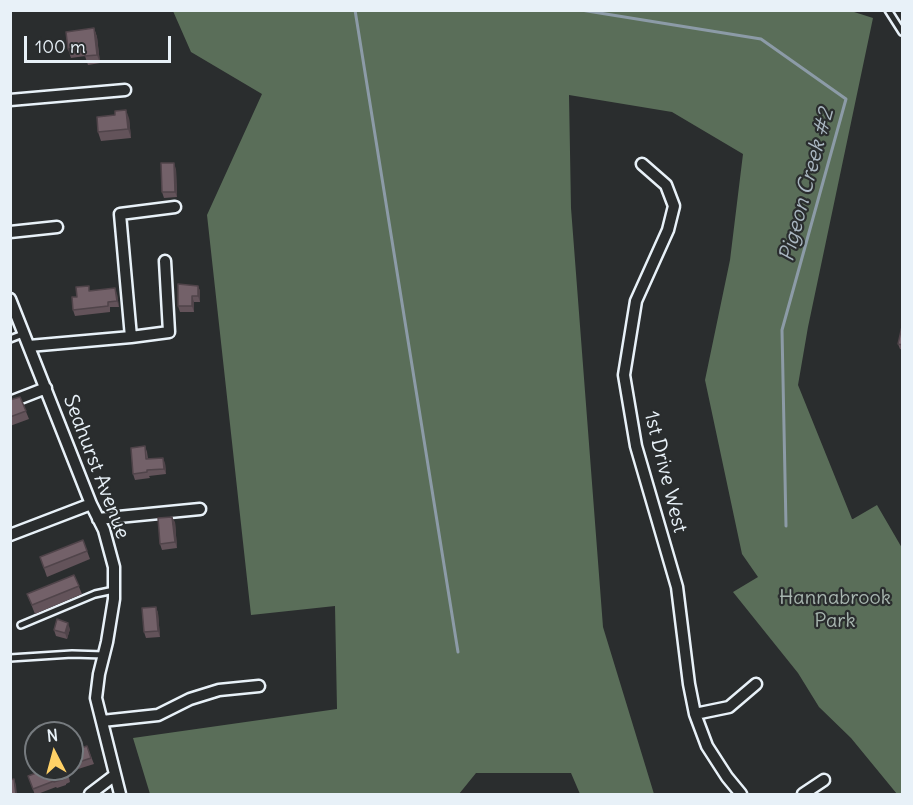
<!DOCTYPE html>
<html>
<head>
<meta charset="utf-8">
<style>
	body { margin:0 }
	#map { position:relative; width:913px; height:805px; overflow:hidden; background:#2a2d2e; font-family:Delius,sans-serif }
	canvas { display:block }
	.frame { position:absolute; inset:0; border:12px solid #e8f1f8; pointer-events:none }
	.north { position:absolute; left:24px; top:721px; width:60px; height:60px; box-sizing:border-box; background:#2a2d2e; border:2px solid #767b7f; border-radius:50%; rotate:354deg; font-size:16px; font-weight:700; line-height:24px; text-align:center; color:#e8f1f8 }
	.north::after { content:''; display:block; margin:auto; width:21px; height:27px; background:#ffd166; clip-path:polygon(50% 0,100% 100%,50% 72%,0 100%) }
	.scale { position:absolute; left:24px; top:36px; width:147px; height:27px; box-sizing:border-box; border:3px solid #e8f1f8; border-top:0; padding-left:8px; font-size:18px; line-height:21px; white-space:nowrap; color:#e8f1f8; -webkit-text-stroke:4px #2a2d2e; paint-order:stroke }
</style>
</head>
<body>
<div id="map">
<canvas width="913" height="805"></canvas>
<div class="frame"></div>
<div class="north">N</div>
<div class="scale">100 m</div>
</div>
<script>
const g = document.querySelector('canvas').getContext('2d');
g.lineJoin = 'round';
function paint(path, color) { g.fillStyle = color; g.fill(path, 'evenodd'); }
function strokePath(path, color, width, dash) { g.strokeStyle = color; g.lineWidth = width; g.lineCap = dash ? 'butt' : 'round'; g.setLineDash(dash || []); g.stroke(path); }
function write(font, color, halo, rows, align = 'center') {
  g.font = font + ' Delius,sans-serif'; g.lineWidth = 4.5; g.setLineDash([]); g.textBaseline = 'middle'; g.strokeStyle = halo; g.fillStyle = color; for (const [text, x, y, turn = 0] of rows) {
    g.save(); g.translate(x, y); g.rotate((+turn || 0) * Math.PI / 180); g.textAlign = isNaN(turn) ? turn : align; if (halo) g.strokeText(text, 0, 0); g.fillText(text, 0, 0); g.restore();
  }
}
paint(new Path2D(`
	M851 11 873 18 808 327 798 385 852 519H853L877 505 902 548V794H897L851 738 819 707 798 673 733 592 758 577 742 554 705 380 730 260 743 154 672 112 569 95 571 208 603 627 654 794H580L571 773H476L459 794H150L133 738 337 709 335 606 251 615 207 215 262 94 191 52 173 11Z`), '#5a6e59');
strokePath(new Path2D(`
	M355 10 458 652
	M581 10 761 39 846 99 782 330 786 526`), '#8c9ba7', 3);
const lane = new Path2D(`
	M888 10 902 32
	M10 339 23 334
	M21 625 95 594 114 590
	M10 658 72 654 104 655`);
const street = new Path2D(`
	M10 100 125 90
	M642 164 666 185 674 206 668 230 636 301 624 375 636 446 677 587 689 684 695 714 707 746 727 777 741 794
	M10 232 57 227
	M10 299 91 504 104 530 114 567V599L107 642 99 674 96 698 120 794
	M131 337 120 214 175 207
	M29 346 131 337 169 332 165 261
	M10 402 46 388
	M98 519 200 509
	M10 535 91 504
	M695 714 729 707 756 684
	M102 721 158 715 190 699 219 690 259 686
	M90 794 115 775
	M803 794 824 780`);
strokePath(lane, '#e8f1f8', 10);
strokePath(street, '#e8f1f8', 15);
strokePath(lane, '#2a2d2e', 5);
strokePath(street, '#2a2d2e', 10);
paint(new Path2D(`
	M94 28 97 37 100 63 88 65 85 56 71 58 68 49Z
	M129 118 131 138 101 141 98 132Z
	M176 169 177 197 164 198 162 192Z
	M198 286 200 291V302H194V312H180L178 306Z
	M90 291 117 294 119 307H110V312L75 316 73 310 77 297Z
	M903 322V350L900 349 898 344Z
	M20 397 29 419 10 426V400Z
	M145 446 147 452 148 459 165 463 166 474 149 476 150 478 135 480 133 474Z
	M175 522 177 548 162 550 160 544Z
	M83 540 90 559 47 577 40 557Z
	M74 575 82 594 35 614 27 594Z
	M156 607 158 613 160 637 146 638 144 632Z
	M70 629 67 639 56 636 54 630Z
	M87 746 94 764 75 770 72 761Z
	M67 769 70 782 66 784V785L57 788 56 787 35 795 28 776Z`), '#63535a');
paint(new Path2D(`
	M94 28 97 37 100 63 97 55Z
	M126 110 129 118 131 138 128 129Z
	M174 163 176 169 177 197 175 192Z
	M198 286 200 291V302L198 296Z
	M115 288 117 294 119 307 117 301Z
	M192 296 194 302V312L192 306Z
	M163 458 165 463 166 474 164 469Z
	M172 517 175 522 177 548 175 542Z
	M156 607 158 613 160 637 158 631Z
	M68 623 70 629 67 639 65 633Z
	M14 779 16 785 17 795H16Z`), '#50444a');
const building = new Path2D(`
	M94 28 97 55 85 56 84 47 68 49 66 32Z
	M126 110 128 129 98 132 97 117 115 115V111Z
	M161 163H174L175 192H162Z
	M178 284 198 286V296H192V306H178Z
	M89 286V291L115 288 117 301 108 302V306L73 310 72 297H77L76 287Z
	M903 322V345L898 344Z
	M20 397 26 411 10 417V400Z
	M145 446 146 459 163 458 164 469 147 470V472L133 474 131 448Z
	M172 517 175 542 160 544 158 518Z
	M83 540 87 551 44 568 40 557Z
	M74 575 79 586 32 605 27 594Z
	M156 607 158 631 144 632 142 608Z
	M57 619 68 623 65 633 54 630Z
	M87 746 91 758 73 764 72 761V751Z
	M47 769H67L68 777 64 778V779L54 782V781L33 789 28 776Z
	M14 779 16 795H10V780Z`);
paint(building, '#736169');
strokePath(building, '#50444a', 1.5);
write('20px', '#e8f1f8', '#2a2d2e', [
	["Seahurst Avenue",96,467,69],
	["1st Drive West",665,472,76]
]);
write('20px', '#a8b6b0', '#2a2d2e', [
	["Hannabrook",835,598],
	["Park",835,621]
]);
write('italic 21px', '#aab7c2', '#2a2d2e', [
	["Pigeon Creek #2",807,185,-75]
]);
</script>
</body>
</html>
